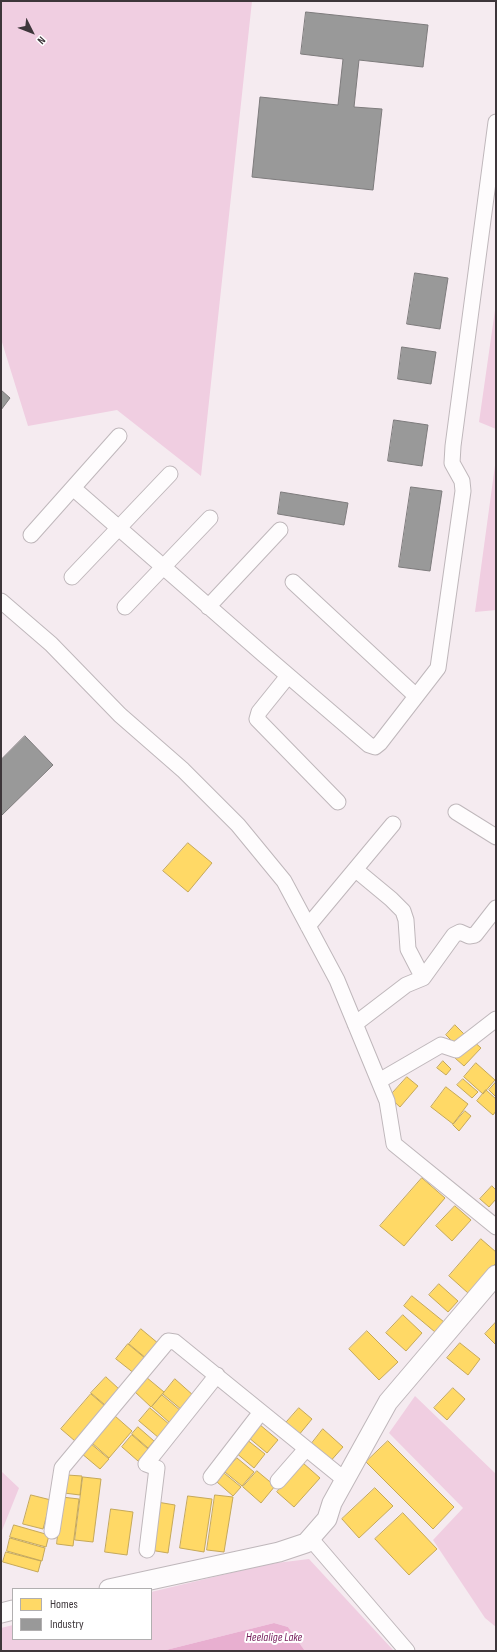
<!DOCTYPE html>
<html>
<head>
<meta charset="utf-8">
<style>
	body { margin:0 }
	#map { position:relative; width:497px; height:1652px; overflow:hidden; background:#f5ebf0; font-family:"Sofia Sans Condensed",sans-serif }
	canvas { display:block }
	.frame { position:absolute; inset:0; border:2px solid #3d363a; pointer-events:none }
	.legend { position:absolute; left:12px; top:1588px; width:140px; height:52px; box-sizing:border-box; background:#fff; border:1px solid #b1afb0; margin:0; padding:5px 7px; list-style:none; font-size:12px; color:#3d363a }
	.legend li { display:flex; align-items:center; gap:8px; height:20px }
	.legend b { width:20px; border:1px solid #b1afb0 }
	.north { position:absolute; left:12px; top:12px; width:40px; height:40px; -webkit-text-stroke:3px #fff; paint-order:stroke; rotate:132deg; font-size:11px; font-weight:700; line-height:16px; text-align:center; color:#3d363a }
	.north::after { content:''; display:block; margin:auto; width:14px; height:18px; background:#3d363a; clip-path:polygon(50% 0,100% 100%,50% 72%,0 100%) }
</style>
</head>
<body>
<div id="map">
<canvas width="497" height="1652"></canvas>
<div class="frame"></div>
<ul class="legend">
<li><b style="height:11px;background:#ffd966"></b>Homes</li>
<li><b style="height:11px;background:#999"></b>Industry</li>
</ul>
<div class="north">N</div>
</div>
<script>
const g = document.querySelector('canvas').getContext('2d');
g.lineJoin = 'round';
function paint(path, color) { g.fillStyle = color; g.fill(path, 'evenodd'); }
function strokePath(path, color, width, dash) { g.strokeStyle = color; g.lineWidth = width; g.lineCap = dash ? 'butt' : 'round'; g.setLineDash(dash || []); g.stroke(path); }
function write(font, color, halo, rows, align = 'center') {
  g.font = font + ' "Sofia Sans Condensed",sans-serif'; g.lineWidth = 4; g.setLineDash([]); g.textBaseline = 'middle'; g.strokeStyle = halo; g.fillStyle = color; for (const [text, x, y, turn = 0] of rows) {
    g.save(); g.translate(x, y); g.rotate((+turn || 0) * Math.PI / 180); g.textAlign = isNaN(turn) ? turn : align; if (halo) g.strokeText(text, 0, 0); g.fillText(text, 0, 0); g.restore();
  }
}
paint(new Path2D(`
	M1 1H252L201 476 117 410 28 426 1 339Z
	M496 303V429L479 422Z
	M496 458V610L475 612Z
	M415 1396 496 1474V1627L485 1618 433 1540 463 1508 389 1433Z
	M1 1471 19 1488 1 1533Z
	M309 1559 394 1651H305L288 1627 274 1623 162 1651H1V1628L13 1625V1639H151V1592L268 1564Z`), '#f0cee1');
paint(new Path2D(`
	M274 1623 288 1627 305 1651H162Z`), '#e8afd0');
const homes = new Path2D(`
	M188 843 212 863 188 892 163 871Z
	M455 1025 464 1034 455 1044 446 1035Z
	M472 1040 481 1048 464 1066 455 1058Z
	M443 1061 451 1069 446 1075 437 1068Z
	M476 1063 495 1080 483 1094 464 1077Z
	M407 1077 418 1086 400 1107 389 1097Z
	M463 1079 478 1092 472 1098 457 1085Z
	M496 1082V1097L489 1090Z
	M446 1087 468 1104 453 1124 431 1107Z
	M486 1090 496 1099V1111L493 1115 477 1101Z
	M465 1111 471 1116 459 1131 453 1125Z
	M422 1178 445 1198 404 1246 380 1226Z
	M492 1186 496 1190V1199L489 1207 480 1199Z
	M455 1206 471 1220 452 1241 436 1226Z
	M481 1239 496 1252V1263L468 1293 449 1276Z
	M439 1284 458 1301 448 1312 429 1295Z
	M412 1296 444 1322 435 1332 404 1306Z
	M403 1315 422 1333 406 1351 386 1333Z
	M496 1322V1345L485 1334Z
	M141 1329 159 1344 147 1359 129 1344Z
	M367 1331 398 1362 379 1380 349 1349Z
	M460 1343 480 1359 468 1375 447 1358Z
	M128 1344 146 1359 135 1374 116 1359Z
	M106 1377 119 1389 105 1405 91 1393Z
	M146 1377 164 1392 151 1407 134 1391Z
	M175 1379 194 1396 182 1410 163 1394Z
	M453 1388 465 1399 447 1420 434 1408Z
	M91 1394 105 1406 75 1441 61 1429Z
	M162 1395 181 1411 170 1423 152 1407Z
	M150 1408 170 1425 159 1438 139 1421Z
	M299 1408 312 1419 298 1436 284 1425Z
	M115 1416 132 1431 109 1458 92 1443Z
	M259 1424 278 1440 267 1453 248 1437Z
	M138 1427 154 1441 148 1448 132 1434Z
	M323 1429 343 1447 328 1464 309 1447Z
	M132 1435 148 1449 138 1461 122 1447Z
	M246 1439 265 1454 254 1468 235 1452Z
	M388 1441 454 1507 433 1529 366 1462Z
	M90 1443 109 1459 100 1469 81 1453Z
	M237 1458 254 1472 242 1486 225 1472Z
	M303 1463 320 1478 294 1507 277 1492Z
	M257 1471 275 1486 261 1503 243 1487Z
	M224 1473 241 1487 233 1496 217 1482Z
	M67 1475 82 1476 80 1495 64 1493Z
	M83 1477 101 1479 93 1542 75 1540Z
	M375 1488 393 1506 359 1538 342 1519Z
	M31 1495 51 1500 43 1529 23 1524Z
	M215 1495 233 1497 224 1552 207 1550Z
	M188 1496 212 1499 204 1552 180 1548Z
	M62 1497 79 1499 73 1546 57 1544Z
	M157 1502 175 1505 168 1553 150 1550Z
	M111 1509 133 1512 127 1555 105 1552Z
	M403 1513 437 1549 409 1575 375 1539Z
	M14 1525 49 1535 46 1547 10 1537Z
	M10 1538 45 1548 42 1561 7 1551Z
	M6 1552 41 1561 38 1572 3 1562Z`);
paint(homes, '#ffd966');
strokePath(homes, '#c5a859', 1);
const industry = new Path2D(`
	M306 12 428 25 423 67 359 60 354 107 382 109 373 190 252 177 260 97 338 105 343 59 301 54Z
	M415 273 448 278 440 329 407 324Z
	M402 347 436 352 431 384 398 379Z
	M1 390 10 398 1 410Z
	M394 420 428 425 422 466 388 461Z
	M411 487 442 491 430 571 399 567Z
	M281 492 348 503 344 525 278 514Z
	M25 736 53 765 1 816V760Z`);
paint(industry, '#999');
strokePath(industry, '#7d7b7c', 1);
const minor = new Path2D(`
	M73 488 263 654 369 745 375 747 380 743 438 668 463 491 462 481 452 463 453 446 496 122
	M31 535 119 436
	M72 577 170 474
	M293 582 416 696
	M1 601 51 644 120 715 183 770 238 825 284 881 337 980 387 1101 394 1144 496 1227
	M125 607 210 518
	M208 607 280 530
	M288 676 259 712 257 719 338 802
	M456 812 496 837
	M356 870 391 899 403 911 406 920 408 949 423 978
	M308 926 393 824
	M355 1024 406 985 423 978 454 935 460 932 469 936 475 935 496 908
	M379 1081 441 1045 456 1050 496 1019
	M211 1477 261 1412
	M278 1481 306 1449
	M52 1531 62 1468 168 1341 175 1342 345 1480
	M310 1538 407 1651
	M147 1550 157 1468 146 1464 217 1375`);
const tertiary = new Path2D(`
	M109 1589 279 1552 306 1543 327 1519 332 1503 388 1402 496 1275
	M1 1613 13 1610`);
strokePath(minor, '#bfb7bb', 17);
strokePath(tertiary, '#bfb7bb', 21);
strokePath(minor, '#fefcfd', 15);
strokePath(tertiary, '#fefcfd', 19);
write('italic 12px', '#741b59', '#fff', [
	["Heelalige Lake",274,1638]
]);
</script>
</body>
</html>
